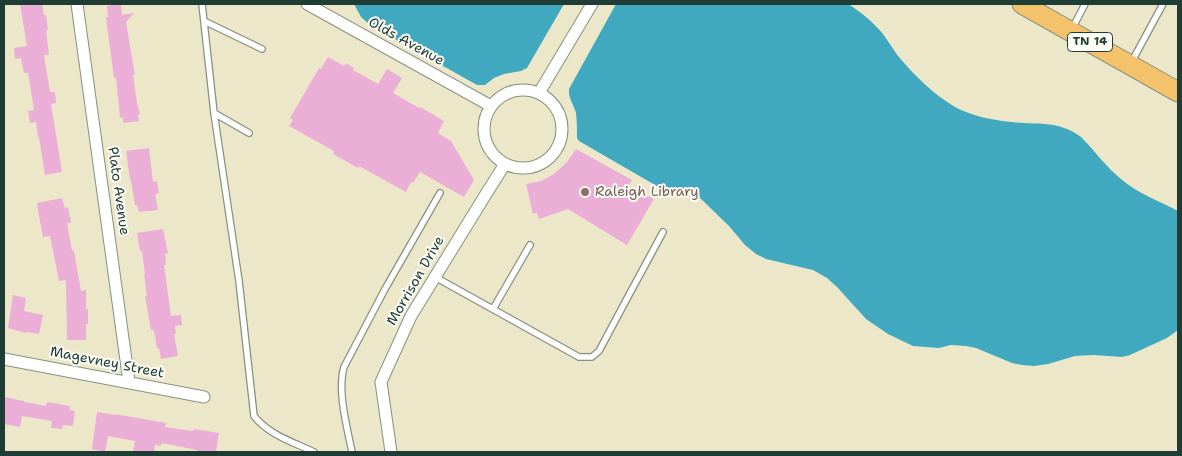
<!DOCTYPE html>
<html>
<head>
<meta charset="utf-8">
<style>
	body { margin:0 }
	#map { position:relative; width:1182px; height:456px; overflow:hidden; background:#ede7ca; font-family:"Shantell Sans",sans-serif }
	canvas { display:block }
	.frame { position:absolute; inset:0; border:5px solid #1f3d34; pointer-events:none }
</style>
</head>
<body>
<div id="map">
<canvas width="1182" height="456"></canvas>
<div class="frame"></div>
</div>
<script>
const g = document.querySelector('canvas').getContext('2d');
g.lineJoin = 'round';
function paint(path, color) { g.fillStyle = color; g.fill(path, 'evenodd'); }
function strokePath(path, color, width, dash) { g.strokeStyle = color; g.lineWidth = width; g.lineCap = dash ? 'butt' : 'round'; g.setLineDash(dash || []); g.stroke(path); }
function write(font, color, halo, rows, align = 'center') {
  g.font = font + ' "Shantell Sans",sans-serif'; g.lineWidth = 4; g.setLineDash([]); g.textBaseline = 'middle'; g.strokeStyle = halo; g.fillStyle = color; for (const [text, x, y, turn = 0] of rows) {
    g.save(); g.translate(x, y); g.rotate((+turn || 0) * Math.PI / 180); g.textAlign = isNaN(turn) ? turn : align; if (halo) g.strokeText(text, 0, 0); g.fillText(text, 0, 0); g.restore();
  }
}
paint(new Path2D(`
	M354 4H564L527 68 521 71 504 74 494 78 485 85H477L370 25 361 17Z
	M616 4H848C861 12 873 22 883 34 888 41 893 49 898 56 914 75 933 94 955 107 972 116 992 120 1011 122 1037 125 1058 120 1081 137 1094 150 1106 167 1121 179 1137 193 1159 201 1178 211V330L1167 338 1130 355 1122 357 1093 355 1075 356 1048 364 1034 366 1022 365 1012 363 976 348 966 346 951 345 939 348 913 346 888 334 866 319 837 287 827 278 813 270 766 259 756 254 745 245 729 226 698 196 690 193 683 192 676 193 674 196 579 141 577 138C577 129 577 121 576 113 574 105 568 98 569 89Z`), '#40a9c0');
paint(new Path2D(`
	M20 4H42L44 15H46L48 30H46L49 55H44L50 92H55L56 103 51 104 62 172 45 175 39 137 38 138 36 122 30 123 28 111 34 110 28 73H24L21 58 15 59 14 48 27 46Z
	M121 4 122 15 134 13 126 22 135 75H133L137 103 140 114 138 115 139 121 123 123V117L120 118 116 77 114 78 106 18 108 17 107 6Z
	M328 57 344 66 346 63 354 68 353 70 378 84 387 69 402 78 393 93 419 108 420 107 444 121 438 133 451 141 474 180 464 197 420 172 413 183 411 182 406 192 359 166 358 168 333 154 334 151 289 126 293 120 290 118 319 68 321 69Z
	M149 148 153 182 157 181 159 193 155 194 158 210 139 212 137 205H135L131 180H130L126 151Z
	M576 149 632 180 628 186 654 199 627 245 568 209 539 219 537 213 533 214 526 184 541 181 554 174 567 162Z
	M62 198 65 208 68 207 71 223H67L68 228 72 251H74L81 291 86 290V309H88V324H86V340H67L66 280 59 281 50 236 43 237 39 216 37 203Z
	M163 229 168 253 165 254 166 265H164L171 316 181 315 182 325 175 326 176 334H174L178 356 161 359 159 348 157 349 154 330H151L145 296H147L144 274H145L142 251H140L137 233Z
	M13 295 26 298 24 311 43 315 39 334 26 332V333L8 328Z
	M4 397 24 401V402L46 406 47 402 70 406V410L75 411 73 426 63 425 62 429 51 428 52 421 22 416 20 427 4 424Z
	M97 412 115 415V414L166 423 165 427 192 431 195 429 219 433 216 452H197V450L162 443 161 446 155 445 154 452H133L135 441 108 436 105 452 92 449Z`), '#ebaed6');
const lane = new Path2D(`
	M202 4 214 113 239 281 254 416C269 435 293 442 314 452
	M204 21 262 49
	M1072 29 1085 4
	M1131 63 1163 4
	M214 113 249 133
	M435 277 579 357H592L599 351 630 293 663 232
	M493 309 530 245
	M352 452C347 427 337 391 344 367L385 289 440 193`);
const street = new Path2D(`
	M77 4 129 382
	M307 4 491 106
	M484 129a39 39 0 1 1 78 0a39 39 0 1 1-78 0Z
	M539 93 592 4
	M4 359 204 397
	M391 452 381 382 411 316 486 194 505 164`);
const primary = new Path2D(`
	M1022 4 1178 92`);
strokePath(lane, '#86927f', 8);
strokePath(street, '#86927f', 13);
strokePath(primary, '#86927f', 21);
strokePath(lane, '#fff', 5.5);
strokePath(street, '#fff', 11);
strokePath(primary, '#f4c26a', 19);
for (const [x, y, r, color] of [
	[585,192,5,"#8d6e63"]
]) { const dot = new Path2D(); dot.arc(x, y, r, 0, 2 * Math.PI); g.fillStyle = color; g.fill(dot); strokePath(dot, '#fdfcf7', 2); }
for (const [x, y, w] of [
	[1090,42,45]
]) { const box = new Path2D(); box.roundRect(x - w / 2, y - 9.5, w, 19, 4); g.fillStyle = '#fdfcf7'; g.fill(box); strokePath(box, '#1f3d34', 1); }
write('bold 12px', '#1f3d34', null, [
	["TN 14",1090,42]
]);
write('14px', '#1f3d34', '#fdfcf7', [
	["Olds Avenue",406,42,29],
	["Plato Avenue",118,191,82],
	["Morrison Drive",416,281,-60],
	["Magevney Street",107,363,11]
]);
write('14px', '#785e54', '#fdfcf7', [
	["Raleigh Library",595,192]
], 'left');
</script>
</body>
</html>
